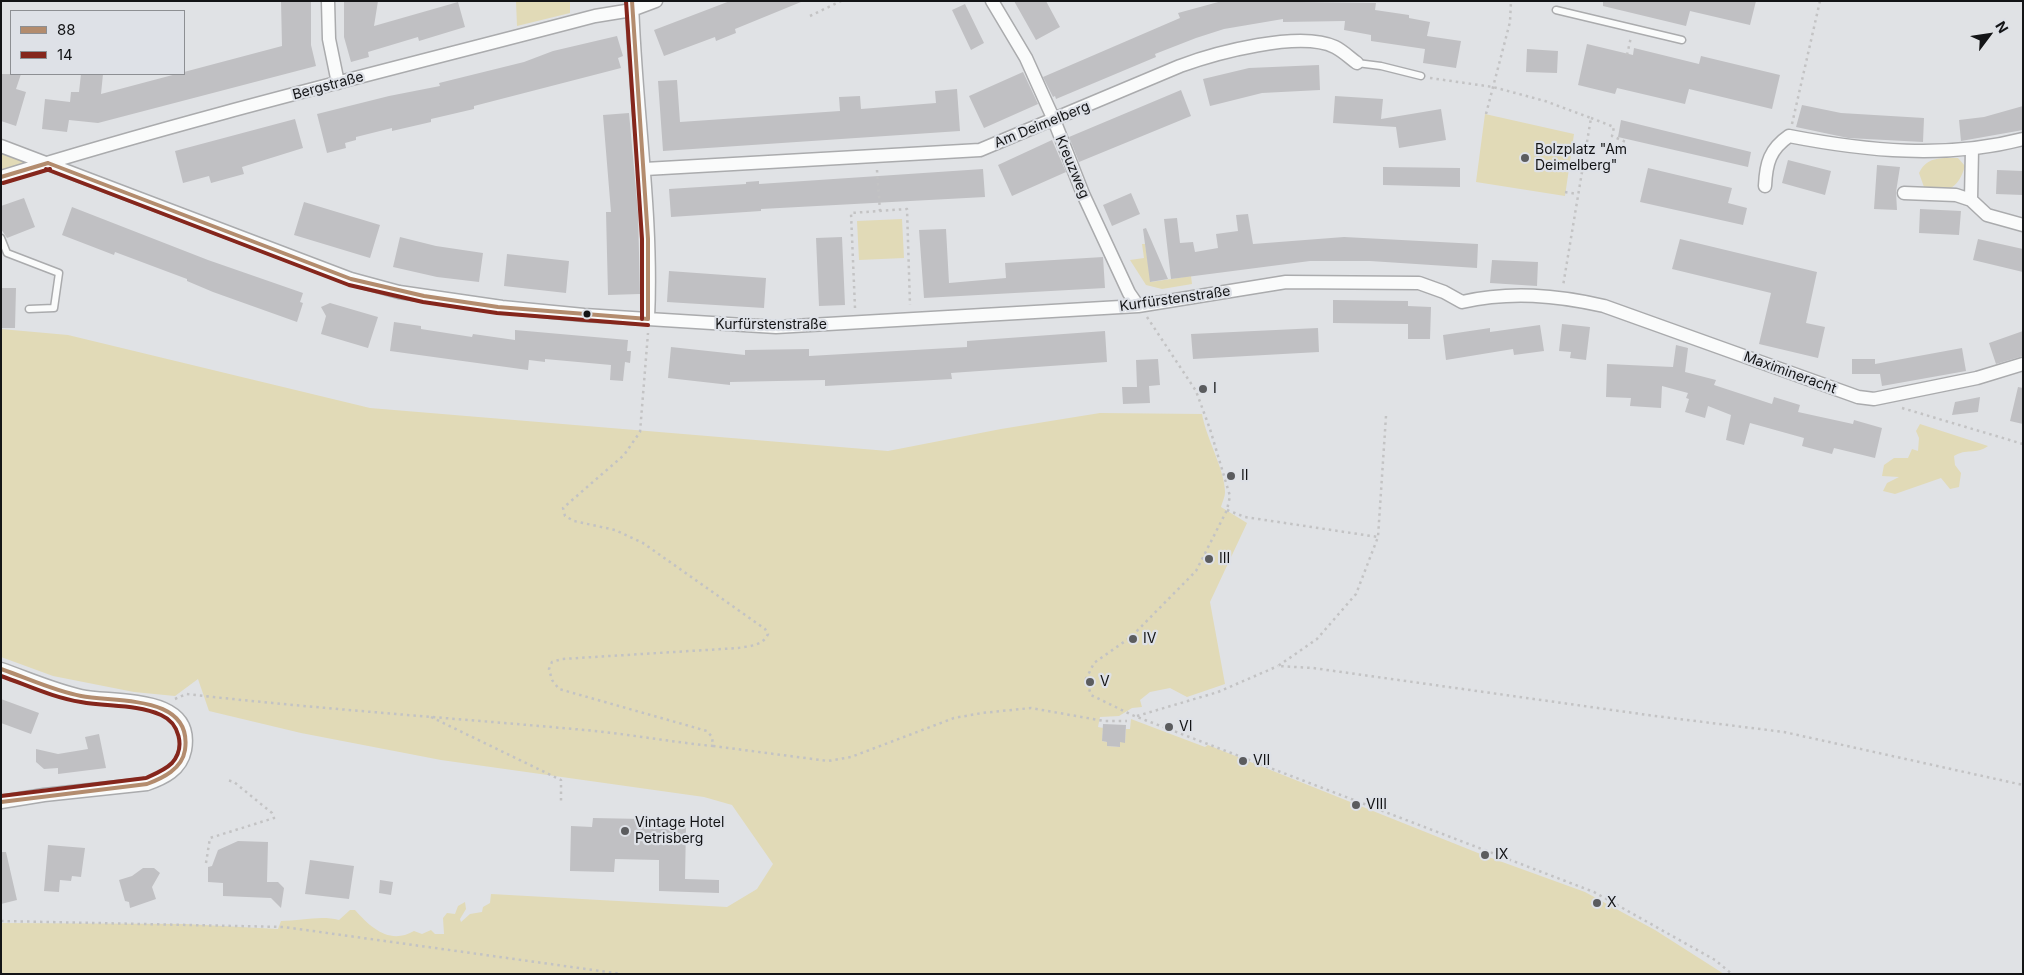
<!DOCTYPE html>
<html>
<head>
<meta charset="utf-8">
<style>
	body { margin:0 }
	#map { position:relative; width:2024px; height:975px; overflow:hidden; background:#e0e2e5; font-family:Inter,sans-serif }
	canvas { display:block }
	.frame { position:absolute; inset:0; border:2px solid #131416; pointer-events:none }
	.legend { position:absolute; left:10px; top:10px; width:175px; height:65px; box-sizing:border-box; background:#dee1e7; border:1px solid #8d8f93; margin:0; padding:6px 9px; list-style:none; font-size:15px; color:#131416 }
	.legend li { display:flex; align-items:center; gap:10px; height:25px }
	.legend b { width:25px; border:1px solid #8d8f93 }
	.north { position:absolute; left:1964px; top:10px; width:50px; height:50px; -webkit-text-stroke:4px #dee1e7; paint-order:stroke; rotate:59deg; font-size:14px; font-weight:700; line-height:20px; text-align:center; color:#131416 }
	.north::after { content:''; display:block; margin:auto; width:18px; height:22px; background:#131416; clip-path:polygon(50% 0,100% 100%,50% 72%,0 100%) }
</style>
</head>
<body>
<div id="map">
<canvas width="2024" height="975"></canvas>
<div class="frame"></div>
<ul class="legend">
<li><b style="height:6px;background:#b38c6e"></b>88</li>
<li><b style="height:6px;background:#85261c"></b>14</li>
</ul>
<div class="north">N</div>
</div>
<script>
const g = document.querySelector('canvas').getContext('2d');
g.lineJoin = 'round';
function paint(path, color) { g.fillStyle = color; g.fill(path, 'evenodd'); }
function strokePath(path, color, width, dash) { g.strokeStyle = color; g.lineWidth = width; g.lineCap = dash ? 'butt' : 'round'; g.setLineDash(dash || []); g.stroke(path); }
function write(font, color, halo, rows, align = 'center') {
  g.font = font + ' Inter,sans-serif'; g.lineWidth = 4.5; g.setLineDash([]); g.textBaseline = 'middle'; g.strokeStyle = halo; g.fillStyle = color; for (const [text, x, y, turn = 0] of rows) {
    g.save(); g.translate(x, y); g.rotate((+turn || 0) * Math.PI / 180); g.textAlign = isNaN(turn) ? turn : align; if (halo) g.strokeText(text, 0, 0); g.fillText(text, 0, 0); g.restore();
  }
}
paint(new Path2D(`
	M516 1H570V13L517 26Z
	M1485 114 1574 134 1565 196 1476 182Z
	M1 150 35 161 1 173Z
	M1958 158 1965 166C1958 188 1951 191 1929 191L1924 187 1919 173C1927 156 1942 158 1958 158Z
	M902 219 904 258 859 260 857 221Z
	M1142 244H1145L1151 282 1191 276 1192 284 1162 289 1146 285 1130 260 1144 258Z
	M1 329 68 335 370 408 888 451 1001 429 1100 413 1202 414C1206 438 1225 470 1225 492 1225 497 1222 503 1221 507L1247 523 1210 602 1225 684 1187 697 1170 688 1150 692 1140 700 1142 707 1132 708 1119 716 1100 717 1098 727 1103 728 1102 741 1107 742V746L1119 747 1120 742H1125L1126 729H1130L1131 719 1205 747 1208 745 1483 855 1585 892 1655 930 1724 974H1V923L185 924 278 929 281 921C301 921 320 915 339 920L350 910H355C371 928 390 945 414 931L422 934 431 930 435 934H444L443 918 447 913 455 914 458 906 465 902 466 909 460 919 461 922 470 914 482 912 483 907 490 903 491 894 727 907 757 889 773 864 732 805 704 797 441 760 301 733 209 711 198 679 175 696 134 692 53 676 1 657Z
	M1920 424 1988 446C1976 455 1966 448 1954 456L1955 465 1961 473 1959 487 1950 489 1941 478 1895 494 1883 491 1887 483 1899 477 1882 476 1884 465 1894 458H1908L1912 449 1918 451 1919 438 1916 431Z`), '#e1dab7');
paint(new Path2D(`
	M281 1H311V45L316 66 98 123 69 120 67 132 42 129 45 99 70 102 71 92H79L81 74H103L101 94 282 46Z
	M344 1H378L374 26 458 2 465 27 419 41 418 37 368 52 369 57 351 62 344 37Z
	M730 1 801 2 735 29 736 33 716 41 715 37 664 56 654 30Z
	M1014 1H1046L1060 27 1036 40Z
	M1222 1 1376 3 1375 10 1409 15V18L1430 22 1427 36 1461 41 1456 68 1423 63 1425 49 1371 41V35L1344 30 1345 21 1283 22V19L1224 29 1196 38 1155 54 1156 57 1056 99 1055 96 1053 97 1043 77 1180 18 1178 13Z
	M1603 1H1756L1750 25 1690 11 1686 26 1603 6Z
	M965 4 984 43 971 50 952 10Z
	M617 36 623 56 618 58 621 68 474 106V109L431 119V122L392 131V128L356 137V140L345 143 346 148 327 153 317 114 389 96 440 86 439 83 524 62 553 51Z
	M1587 44 1633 55 1634 48 1699 64 1701 56 1780 75 1772 109 1689 89 1685 104 1617 88 1615 94 1578 85Z
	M1527 49 1558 51 1557 73 1526 72Z
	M1319 65 1320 90 1262 93 1210 106 1203 79 1249 68Z
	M1023 72 1038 104 984 128 969 96Z
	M1 74H21L16 89 26 92 16 126 1 121Z
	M677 80 680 122 840 111 839 97 860 96 861 109 936 103 935 91 957 89 960 131 663 151 658 81Z
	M1181 90 1191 116 1079 162 1069 137Z
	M1335 96 1383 99 1381 119 1441 109 1446 140 1399 148 1396 127 1333 123Z
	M1802 105 1841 113 1924 118 1923 142 1848 138 1796 127Z
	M2023 106V130L1961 141 1959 120 1984 117Z
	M629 113 638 212 640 294 608 295 606 212H611L603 115Z
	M295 119 303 148 242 167 244 174 211 183 209 176 183 183 175 151Z
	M1621 120 1751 152 1748 167 1618 137Z
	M1052 140 1066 172 1012 196 998 165Z
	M1788 160 1831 171 1825 195 1782 183Z
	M1877 165 1900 167 1896 192 1897 210 1874 209Z
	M1383 167 1460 168V187L1383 185Z
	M1648 168 1732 188 1728 203 1747 208 1743 225 1640 202Z
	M983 169 985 197 761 209V211L671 217 669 189 746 184V182L759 181V184Z
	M1997 170 2023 171V195L1996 194Z
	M1131 193 1140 214 1112 226 1103 205Z
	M24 198 35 227 7 238 1 229V206Z
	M304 202 380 225 370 258 294 235Z
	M72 207 208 260 303 293 300 302 303 303 297 322 213 292 187 281V279L115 252 114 255 62 235Z
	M1920 209 1961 211 1959 235 1919 233Z
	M1248 214 1253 244 1344 237 1478 244 1477 268 1370 261H1310L1171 279 1164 219 1177 218 1180 243 1193 242 1195 252 1218 248 1216 234 1238 231 1236 215Z
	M1146 228 1168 279 1150 282 1143 229Z
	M946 229 949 283 1006 278 1005 263 1103 257 1105 288 924 298 919 230Z
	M400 237 436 246 483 253 479 282 437 277 393 267Z
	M842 237 845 305 819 306 816 238Z
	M1680 239 1817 272 1806 323 1825 327 1818 358 1759 344 1771 293 1672 269Z
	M1978 239 2023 249V272L1973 260Z
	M507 254 569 261 566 293 504 286Z
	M1492 260 1538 262 1537 286 1490 283Z
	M669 271 766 278 764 308 667 302Z
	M1 288H16L15 328H1Z
	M1333 300 1408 301V306L1431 307 1430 339H1408V324L1333 323Z
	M330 303 378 317 368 348 321 334 326 316 321 307Z
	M394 322 421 326V329L472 337 473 334 515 340V330L628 340 627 351H631L630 363 625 362 623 381 610 380 611 365 545 359V362L529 360 528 370 390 351Z
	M1562 324 1590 327 1586 360 1570 358 1571 352 1559 351Z
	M1540 325 1544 351 1514 355 1513 349 1446 360 1443 335 1490 328V332Z
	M1318 328 1319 352 1193 359 1191 334Z
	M1105 331 1107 362 951 373 952 379 825 386V380L730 382V385L668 378 671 347 745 355V350L809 349V356L967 347V341Z
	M2023 331V356L1996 364 1989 343Z
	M1676 345 1688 348 1685 372 1716 380 1714 385 1772 404 1774 397 1800 405 1798 412 1853 424 1854 420 1882 428 1875 458 1834 448 1832 454 1802 446 1804 438 1750 423 1744 445 1726 440 1731 415 1708 406 1705 418 1685 412 1689 399 1686 398 1688 393 1662 386 1661 408 1630 406 1631 398 1606 397 1607 364 1673 367Z
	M1962 348 1966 371 1882 386 1880 374H1852V359H1875V364Z
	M1158 359 1160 385 1149 386 1150 403 1123 404 1122 387H1137L1136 360Z
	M2018 387 2023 388V424L2010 421Z
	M1980 397 1978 412 1952 415 1955 402Z
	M1 699 39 713 31 734 1 723Z
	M1103 724 1126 725 1125 743 1120 742V747L1107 746V742L1102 741Z
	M99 734 106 768 58 774V768L44 769 36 762V749L58 754 88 749 85 737Z
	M593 818 644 819V826H686L685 879 719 880V893L659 891V860L615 859 614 872 570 871 571 826 592 827Z
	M238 841 268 842 267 882H278L284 888 281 908 271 898 223 896V883L208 882V867L212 866 218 850Z
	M48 845 85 848 81 877 72 876 71 881 60 880 59 892 44 891Z
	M1 852H6L17 900 1 904Z
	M310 860 354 866 349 899 305 894Z
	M143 868H154L160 873 152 887 156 899 130 908 129 902 125 901 119 880 132 876Z
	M380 880 393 882 391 895 379 893Z`), '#c0c0c3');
const service = new Path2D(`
	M1556 10 1682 40
	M1357 63 1381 66 1421 76
	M1 238 7 253 59 273 54 308 29 309`);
const minor = new Path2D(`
	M328 1 329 39 338 83
	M632 1C635 108 653 212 648 319
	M992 1 1026 58 1054 120 1083 194 1129 293 1138 306
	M1 146 351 279 399 292 502 307 584 315 776 327 1138 306 1286 282 1419 283 1444 292 1462 302C1510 291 1556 295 1604 306L1858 397 1874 399 1977 378 2023 364
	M645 169 980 150 1180 66C1215 53 1300 30 1335 47 1343 51 1350 58 1357 63
	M1 177C197 116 397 68 595 16L632 10 656 1
	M1765 186C1766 163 1770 149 1789 136 1866 151 1946 159 2023 139
	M1904 193 1956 195 1971 200 1972 149
	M1971 200 1987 215 2023 225
	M1 669C27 678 54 690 81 696 115 703 195 693 185 750 181 770 164 778 147 784L44 795 1 802`);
strokePath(service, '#aaabad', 9);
strokePath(minor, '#aaabad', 15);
strokePath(new Path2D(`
	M810 16 841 1
	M1627 55 1631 37
	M1430 78 1493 87 1545 101 1591 118 1563 286
	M1486 114 1510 22 1511 1
	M1591 118 1614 127 1612 136 1626 142
	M1792 124 1820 1
	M877 170 880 211
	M1565 192 1577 194
	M855 308 851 213 907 209 910 305
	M1147 317 1196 391 1210 429 1230 496 1227 510 1196 571 1131 637 1094 663 1086 679 1091 695 1132 715 1594 892 1715 960 1732 974
	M1902 408 2023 444
	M1386 416 1378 537 1356 594 1317 639 1278 666 1313 668 1655 716 1784 732 2023 785
	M1227 510 1245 517 1378 537
	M175 699 186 694C319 709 452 718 585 730 628 734 671 742 713 746L712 737 707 731 559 689 552 680 549 669 552 662 562 659 738 648C749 646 763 646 768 634L765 629 643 543 615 530 574 521 565 516 563 508 624 455 640 432 648 333
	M1137 716 1218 692 1278 666
	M431 717 561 780V803
	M713 746 828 761 851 757 954 718 982 713 1031 708 1104 721H1127
	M206 863 210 838 274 818 272 813 234 782 227 780
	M1 921 284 927 622 974
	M1 973 2 974`), '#c3c3c4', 2.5, [2.5, 4]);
strokePath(service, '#fafbfb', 6);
strokePath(minor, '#fafbfb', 12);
strokePath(new Path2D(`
	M632 1 648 239V319
	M48 163 351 279 424 296 498 307 648 319
	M1 177 48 163
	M1 669C27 678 54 691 81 696 116 703 193 694 185 750 182 769 163 778 147 784L1 802`), '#b38c6e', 4);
strokePath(new Path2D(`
	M626 1 642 239V319
	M46 169 349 285 423 302 497 313 648 325
	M3 183 50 169
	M1 676C27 685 54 698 81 702 108 707 136 704 161 715 179 723 186 747 172 763 165 770 155 774 146 778L1 796`), '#85261c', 4);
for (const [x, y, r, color] of [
	[1525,158,5,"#5b5c5e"],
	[587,314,4.5,"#131416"],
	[1203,389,5,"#5b5c5e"],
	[1231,476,5,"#5b5c5e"],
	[1209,559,5,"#5b5c5e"],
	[1133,639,5,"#5b5c5e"],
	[1090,682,5,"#5b5c5e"],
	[1169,727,5,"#5b5c5e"],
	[1243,761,5,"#5b5c5e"],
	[1356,805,5,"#5b5c5e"],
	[625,831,5,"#5b5c5e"],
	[1485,855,5,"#5b5c5e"],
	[1597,903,5,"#5b5c5e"]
]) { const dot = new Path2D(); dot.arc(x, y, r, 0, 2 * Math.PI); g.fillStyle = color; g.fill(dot); strokePath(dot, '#dee1e7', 2); }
write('14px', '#131416', '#dee1e7', [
	["Bergstraße",328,86,-15],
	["Am Deimelberg",1042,125,-22],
	["Kreuzweg",1072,167,67],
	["Kurfürstenstraße",1175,299,-8],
	["Kurfürstenstraße",771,325],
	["Maximineracht",1790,373,20]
]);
write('14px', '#131416', '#dee1e7', [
	["Bolzplatz \"Am",1535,150],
	["Deimelberg\"",1535,166],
	["I",1213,389],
	["II",1241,476],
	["III",1219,559],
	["IV",1143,639],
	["V",1100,682],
	["VI",1179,727],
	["VII",1253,761],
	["VIII",1366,805],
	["Vintage Hotel",635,823],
	["Petrisberg",635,839],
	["IX",1495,855],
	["X",1607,903]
], 'left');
</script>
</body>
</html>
